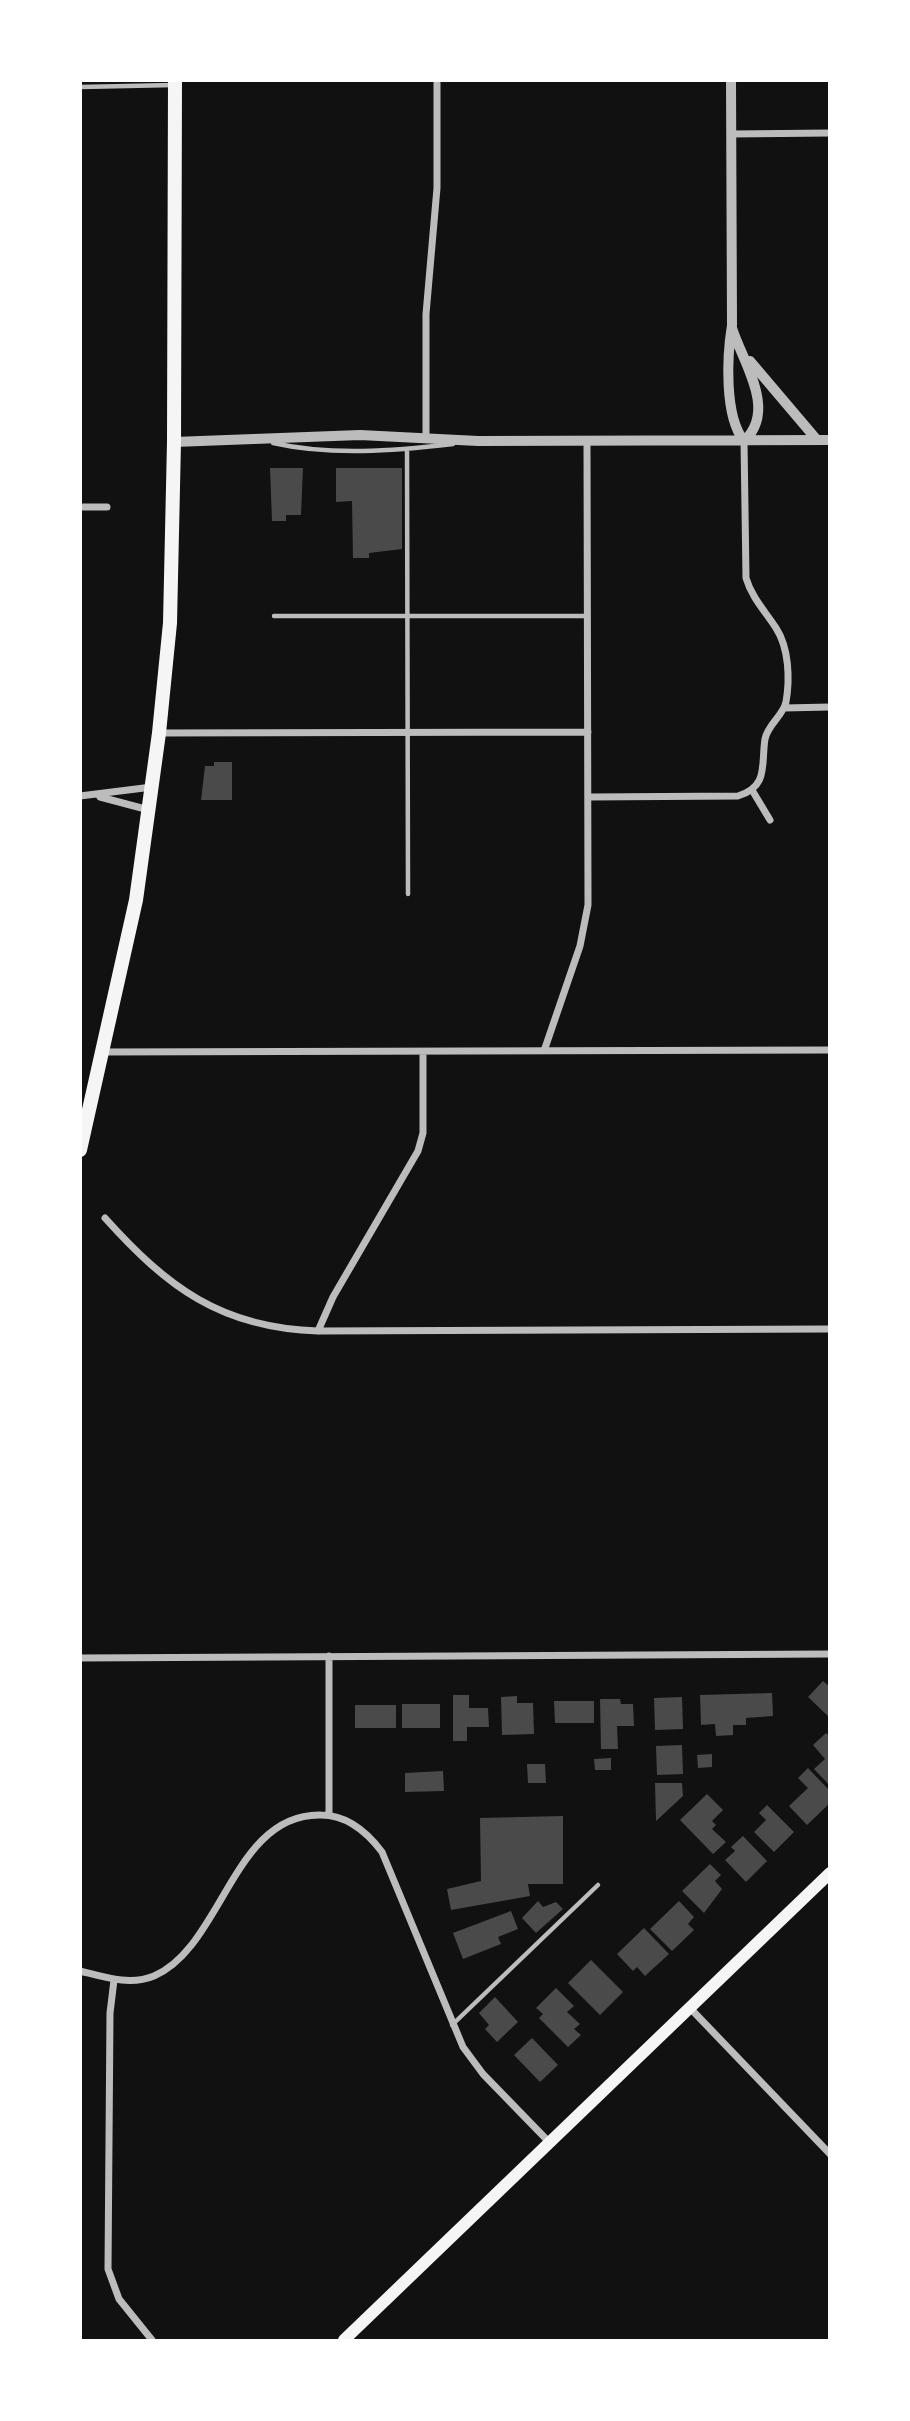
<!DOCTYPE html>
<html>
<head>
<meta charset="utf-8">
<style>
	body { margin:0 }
	#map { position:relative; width:910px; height:2421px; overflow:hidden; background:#111; font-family:"IBM Plex Serif",serif }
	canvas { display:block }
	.frame { position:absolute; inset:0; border:82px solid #fff; pointer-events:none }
</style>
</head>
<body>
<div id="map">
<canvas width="910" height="2421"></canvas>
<div class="frame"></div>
</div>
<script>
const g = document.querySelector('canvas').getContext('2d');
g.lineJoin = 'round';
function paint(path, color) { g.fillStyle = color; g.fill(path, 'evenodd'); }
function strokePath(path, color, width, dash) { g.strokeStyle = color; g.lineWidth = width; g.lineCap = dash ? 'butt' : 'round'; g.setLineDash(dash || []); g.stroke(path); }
paint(new Path2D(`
	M270 468H303L301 515H286V521H272Z
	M336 468H402V549L369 553V558H353L352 501 336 502Z
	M214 762H232V800H201L205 766H214Z
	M823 1681 830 1687V1718L808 1697Z
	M772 1693 773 1716 746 1718V1725H733V1735L716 1736 715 1724 701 1725 700 1695Z
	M453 1695H469V1708H488L489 1727H467V1741H453Z
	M517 1696V1703H533L534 1734 502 1735 501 1697Z
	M682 1697 683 1729 655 1730 654 1698Z
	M600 1699H620L621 1704H633L634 1726H617L618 1749H601Z
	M554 1701H594V1723H555Z
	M402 1704H440V1728H402Z
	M355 1705H396V1728H355Z
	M826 1733 830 1736V1786L814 1769 825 1759 813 1745Z
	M682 1745 683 1774 657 1775 656 1746Z
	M712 1754V1767L698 1768 697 1755Z
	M611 1758V1770H595L594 1759Z
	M527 1764H545L546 1783H528Z
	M808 1768 830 1791V1803L807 1825 789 1806 808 1788 798 1778Z
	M443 1771 444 1791 405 1792V1773Z
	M655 1783H682L683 1796 656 1821Z
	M707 1794 723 1810 712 1821 716 1825 712 1829 726 1842 713 1854 680 1820Z
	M767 1805 794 1832 774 1852 754 1832 766 1820 759 1813Z
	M563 1816V1884H528L530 1896 451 1910 447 1889 481 1881 480 1818Z
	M743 1836 767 1861 746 1882 725 1860 735 1851 731 1847Z
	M710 1864 721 1875 715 1881 722 1889 704 1913 682 1891Z
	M538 1901 543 1907 556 1902 563 1909 536 1933 522 1918Z
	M679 1901 694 1917 688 1924 694 1930 672 1951 650 1929Z
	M511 1911 518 1929 498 1937 501 1944 463 1959 453 1933Z
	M644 1928 669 1954 645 1976 637 1967 633 1971 617 1954Z
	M591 1960 623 1992 600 2015 568 1983Z
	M556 1988 574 2006 567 2012 580 2024 574 2029 581 2035 568 2047 539 2018 543 2014 536 2008Z
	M495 1997 518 2022 497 2042 485 2029 489 2025 479 2013Z
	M532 2038 558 2065 540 2082 514 2055Z`), '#4a4a4a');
strokePath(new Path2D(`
	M80 87 174 85
	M273 443C331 456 394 451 453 444
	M407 449 408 894
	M274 616H588
	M452 2025 598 1885`), '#bcbcbc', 4.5);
strokePath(new Path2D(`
	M732 134 830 133
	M426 437V314L437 188V80
	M80 507H107
	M784 708 830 707
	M159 733 588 732
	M752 790 770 820
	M80 796 152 787
	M100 797 149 810
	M589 797 738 796C769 787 761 764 765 739 768 724 783 716 786 702 790 679 789 648 776 628 765 611 752 598 746 578L744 441
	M544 1051 580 946 588 905 587 441
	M103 1052 830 1050
	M105 1218C167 1287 221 1328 318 1331L830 1329
	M318 1331 333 1297 418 1151 423 1133V1052
	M329 1656V1815
	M80 1658 830 1654
	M80 1971C104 1977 130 1986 154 1976 223 1946 233 1813 321 1815 348 1815 367 1832 382 1852L463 2047 483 2074 549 2142
	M114 1980 110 2013 108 2269 119 2299 152 2340
	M690 2008 830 2154`), '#bcbcbc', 7);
strokePath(new Path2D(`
	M731 80 732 325C727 356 724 416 744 441
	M732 328C742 361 778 410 744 441
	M750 361 817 440
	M174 442 360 435 478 441 830 440`), '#bcbcbc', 10);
strokePath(new Path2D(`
	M344 2340 830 1873`), '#f5f5f5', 12);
strokePath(new Path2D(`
	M80 1150 136 900 159 733 170 623 174 442 175 80`), '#f5f5f5', 14);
</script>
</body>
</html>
